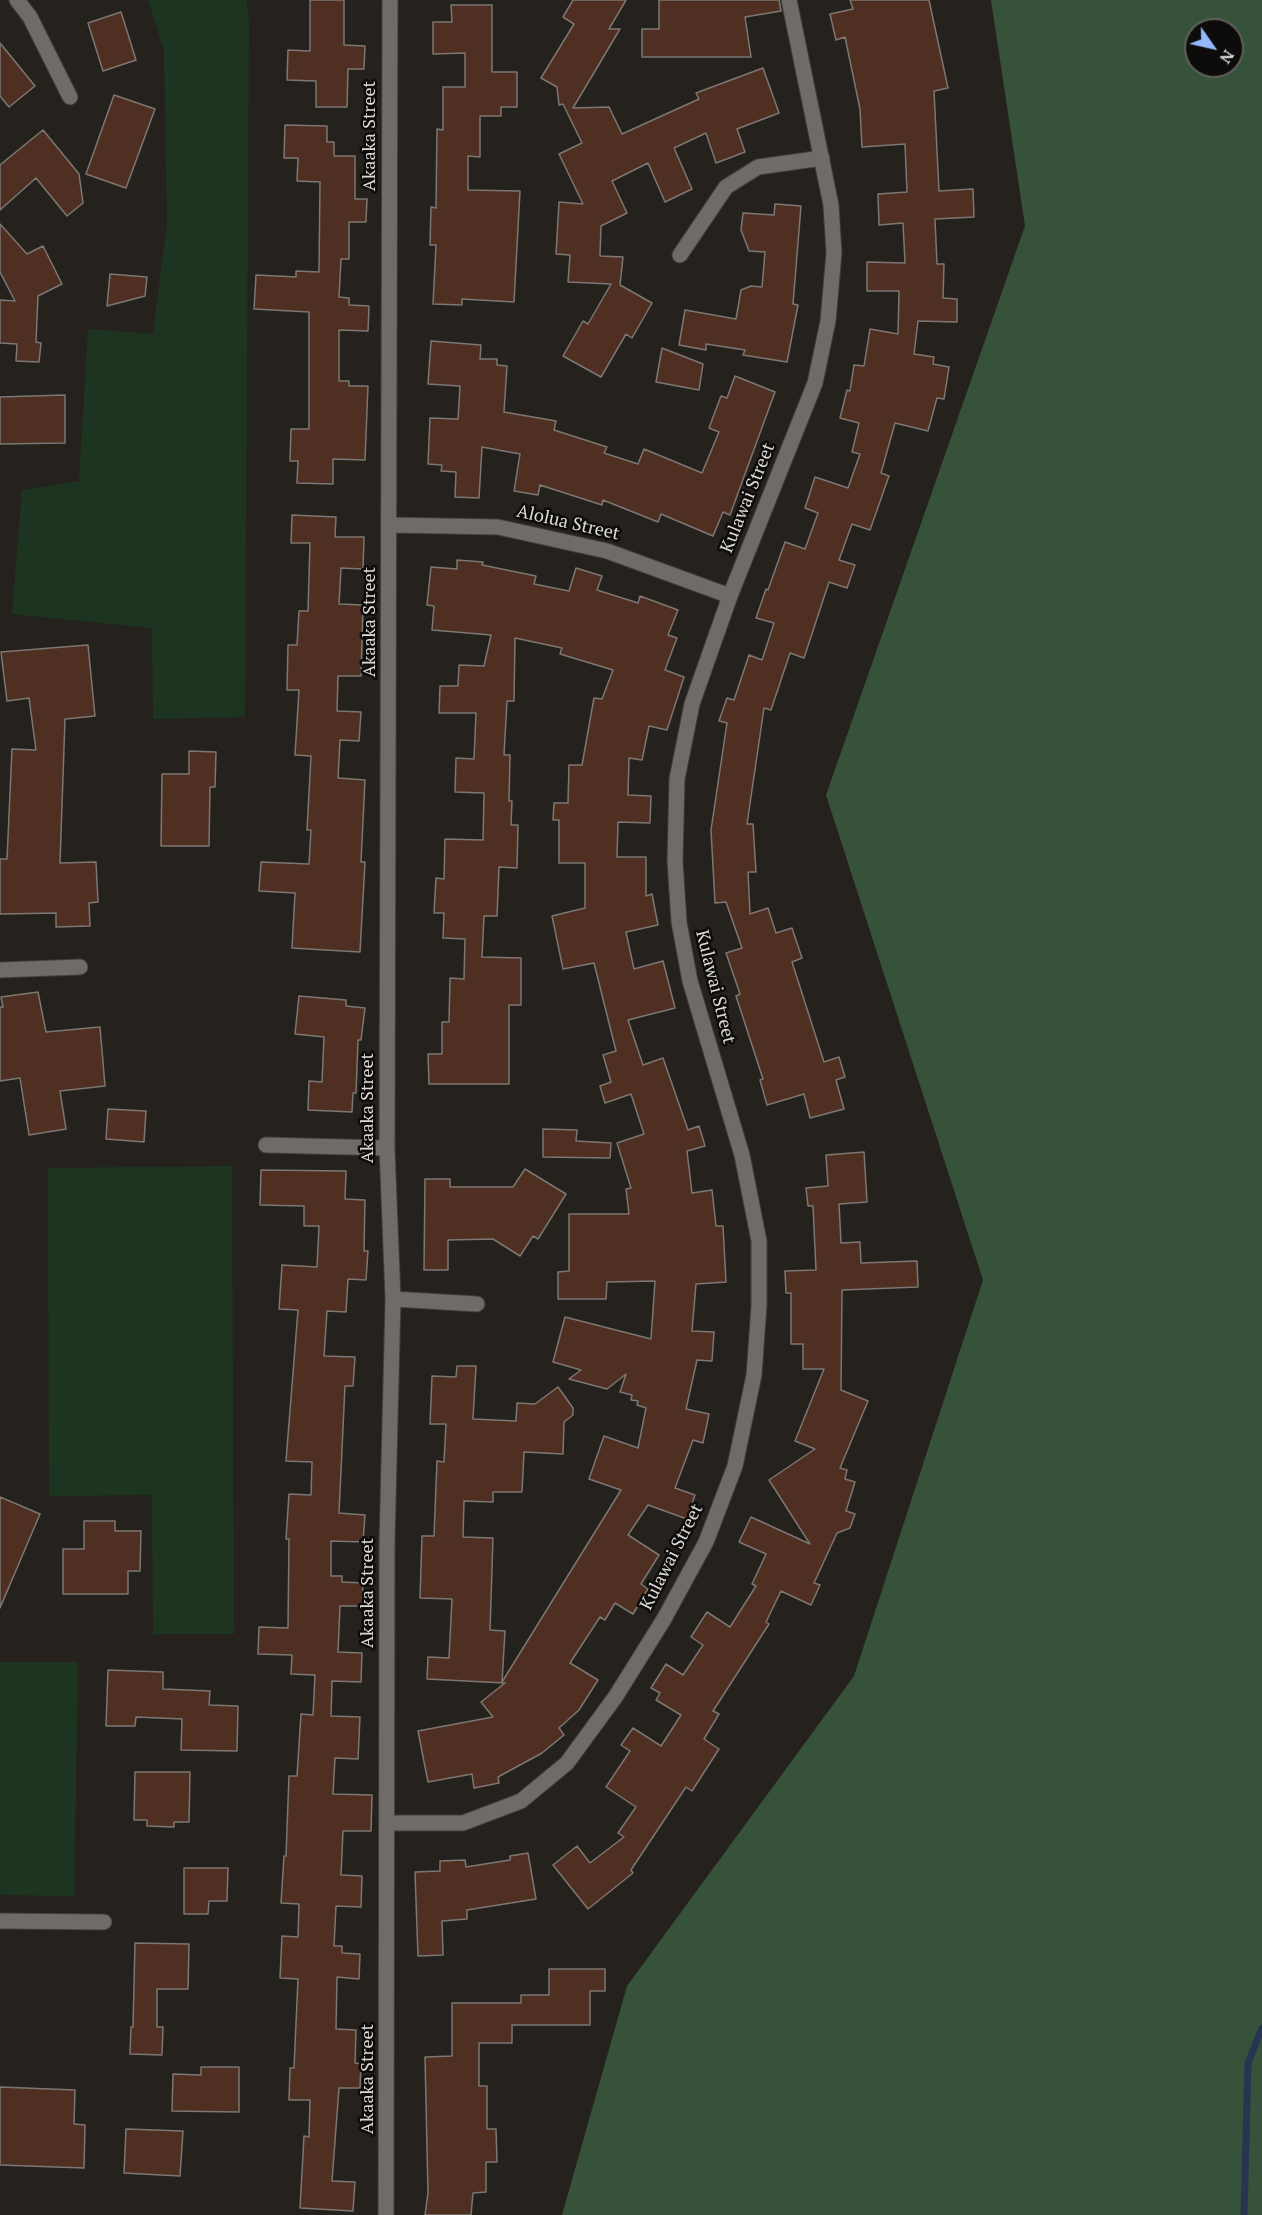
<!DOCTYPE html>
<html>
<head>
<meta charset="utf-8">
<style>
	body { margin:0 }
	#map { position:relative; width:1262px; height:2215px; overflow:hidden; background:#25221e; font-family:"PT Serif",serif }
	canvas { display:block }
	.north { position:absolute; left:1184px; top:18px; width:60px; height:60px; box-sizing:border-box; background:#0d0c0a; border:2px solid #605f5d; border-radius:50%; rotate:124deg; font-size:16px; font-weight:700; line-height:24px; text-align:center; color:#dddbd9 }
	.north::after { content:''; display:block; margin:auto; width:21px; height:27px; background:#94b7fd; clip-path:polygon(50% 0,100% 100%,50% 72%,0 100%) }
</style>
</head>
<body>
<div id="map">
<canvas width="1262" height="2215"></canvas>
<div class="north">N</div>
</div>
<script>
const g = document.querySelector('canvas').getContext('2d');
g.lineJoin = 'round';
function paint(path, color) { g.fillStyle = color; g.fill(path, 'evenodd'); }
function strokePath(path, color, width, dash) { g.strokeStyle = color; g.lineWidth = width; g.lineCap = dash ? 'butt' : 'round'; g.setLineDash(dash || []); g.stroke(path); }
function write(font, color, halo, rows, align = 'center') {
  g.font = font + ' "PT Serif",serif'; g.lineWidth = 5; g.setLineDash([]); g.textBaseline = 'middle'; g.strokeStyle = halo; g.fillStyle = color; for (const [text, x, y, turn = 0] of rows) {
    g.save(); g.translate(x, y); g.rotate((+turn || 0) * Math.PI / 180); g.textAlign = isNaN(turn) ? turn : align; if (halo) g.strokeText(text, 0, 0); g.fillText(text, 0, 0); g.restore();
  }
}
paint(new Path2D(`
	M148 0H246L249 21 245 717 153 719 152 628 12 614 22 490 79 481 88 329 153 334 167 224 164 51Z
	M232 1166 234 1634H153L152 1495 49 1496 48 1168Z
	M0 1662H78L74 1896 0 1895Z`), '#1d3520');
paint(new Path2D(`
	M991 0H1262V2215H562L627 1986 854 1676 983 1280 826 795 1025 226ZM1196 30H1232V66H1196Z`), '#37523a');
strokePath(new Path2D(`
	M1244 2215 1248 2063 1262 2028`), '#273550', 7);
const building = new Path2D(`
	M310 0H344V45L365 46 364 69H348L347 107H316V81L287 80 288 50 310 51Z
	M573 0H626L609 29H620L573 108 609 107 622 134 699 99 696 93 763 68 779 113 737 129 745 152 716 163 706 133 674 148 692 189 665 202 648 163 612 181 627 213 601 226 600 256 623 257 620 285 652 303 632 338 626 334 601 377 563 356 583 321 588 324 611 284 568 282 570 255 556 254 559 202 583 204 559 154 582 143 563 104 559 105 557 87 541 78 574 24 563 17Z
	M659 0H779L781 11 745 17 751 57H642V29H659Z
	M850 0H929L948 88 934 91 939 191 973 189 974 217 935 219 937 264H944L943 298 957 299V322L918 321 914 354 934 357 933 364 949 367 944 399 937 398 928 431 895 423 881 473 889 476 870 530 852 524 839 560 855 565 847 588 829 582 804 658 790 653 771 710 764 708 747 824H753L756 872H748L750 914 768 908 776 933 792 928 802 958 792 962 824 1062 839 1057 845 1077 836 1080 844 1109 810 1118 804 1094 767 1105 760 1080 763 1079 736 996 740 994 726 953 742 948 726 902 715 903 711 830 727 723 719 721 727 698 734 700 749 655 762 660 774 623 756 618 766 589 768 590 785 542 805 549 818 513 805 508 815 477 848 488 860 454 852 452 859 423 840 418 847 390 850 391 854 365 864 366 870 329 898 334 899 291H867V262L905 263 903 223 879 225 878 194 907 192 905 144 862 147 860 109 845 37 836 40 830 14 853 9Z
	M451 5H492V72H517V107H501V116H480V157L468 156V190L520 191 514 302 462 299V305L433 304 436 245H430L431 207 436 208 437 129 443 130V87H465V53L433 54V22H452Z
	M121 12 136 60 103 71 88 23Z
	M0 43 35 86 9 107 0 96Z
	M114 95 155 109 126 188 86 174Z
	M285 125 327 126V142H334V156H355V199H367L366 222H349V259H341L339 297 349 298V305L369 306 368 331 339 330V381H349V386H368L365 460 333 459V484L297 483 298 461H290L291 429H309V312L254 309 256 275 296 277V271L319 272 320 182 297 181 298 158H284Z
	M43 130 79 174 83 203 67 216 36 178 0 210V165Z
	M775 204 801 206 793 304 798 305 787 362 743 355 745 350 706 344V350L679 345 685 310 736 319 741 290 751 286 762 287 765 252 749 251 741 230 743 213 774 215Z
	M0 224 27 254 43 246 62 284 38 296 36 342 41 343 39 362 16 361 17 344 0 343V300L15 301 0 272Z
	M110 274 147 277 145 296 107 306Z
	M431 341 481 345 480 359H497V365L507 366 504 412 556 421 554 430 607 447 604 453 638 464 644 449 702 473 719 432 709 428 721 396 727 398 735 376 775 392 730 515 723 512 713 536 661 514 658 522 603 500 602 505 540 485 538 495 514 491 520 454 482 447 479 498 455 497 456 472 441 471 442 465 428 464 430 418 458 419 460 386 428 384Z
	M662 348 703 364 699 390 656 382Z
	M65 395V443L0 444V397Z
	M292 515 336 517 335 537H364L363 569 341 568 339 604 363 605 361 676H338L337 711 361 712 359 741 340 740 338 778 365 780 361 862H365L360 952 292 948 295 893 259 891 261 862 309 864 311 830H307L311 756 295 755 299 690H287L288 645H297L299 611H308L310 543H291Z
	M457 560 483 562 482 565 536 576 534 584 569 591 576 568 602 576 597 590 638 603 640 596 678 610 668 635 677 638 665 670 684 677 667 730 649 726 642 760 629 758 628 795 651 796 650 823 618 822 617 857H646V896L652 894 658 925 626 932 634 969 663 961 675 1008 628 1020 643 1065 663 1058 688 1130 699 1126 705 1146 687 1151 692 1193 712 1190 716 1226H723L726 1282 696 1284 692 1331 714 1332 712 1361 697 1360 686 1409 709 1414 703 1443 693 1440 675 1488 695 1495 687 1519 648 1505 628 1535 659 1555 641 1584 648 1589 633 1614 615 1603 605 1620 600 1617 570 1663 598 1680 579 1710 559 1728 564 1735 542 1753 498 1777 499 1783 474 1788 472 1774 428 1782 418 1731 493 1717 481 1702 505 1683 427 1679 428 1657 449 1658 452 1599 420 1598 422 1536H434L437 1461 444 1462 446 1424H430L432 1376 456 1377 457 1366H476L473 1419 516 1421 517 1403 535 1404 558 1387 573 1408V1415L564 1422 563 1454 524 1452 522 1492H493V1502L464 1501 463 1537 493 1538 490 1630 505 1631 502 1682 621 1490 589 1479 604 1436 638 1448 646 1408 637 1405 638 1401 631 1400 632 1395 620 1392 626 1374 607 1389 569 1379 581 1370 553 1362 565 1317 651 1339 655 1281 607 1282 606 1299H558V1272L569 1271V1214H629L626 1189 631 1188 617 1143 644 1134 631 1094 605 1103 600 1086 611 1082 603 1055 616 1051 594 963 563 969 552 916 585 908V863H559V820H553L554 803H568L569 765H582L594 698 602 699 613 670 560 654 562 648 515 638 514 701H507L504 755H510L509 801H512L511 825H518L517 868 499 867 497 916H484L482 957 521 958V1005H509V1084H429L428 1054H442V1022H449L450 978 464 979 465 939 443 938 444 913H434L436 878 444 879 445 839 483 840 484 793 455 792 456 758 474 759 476 713H439L440 686H458L459 665 484 666 491 635 432 630 434 606 427 605 431 567 457 569Z
	M88 645 95 716 65 719 60 863 96 862 98 902 89 903 90 926 56 927V913L0 914V859H7L12 749 36 750 29 698 7 701 1 652Z
	M189 751 216 752 215 787H210L209 846H161L162 774H189Z
	M38 992 46 1032 100 1027 105 1086 60 1091 66 1129 29 1135 20 1078 0 1081V1007H3L1 997Z
	M299 996 346 1000V1006L365 1008 361 1040H358L356 1093H353L352 1112 308 1110 309 1081 322 1082 324 1037 295 1034Z
	M108 1109 146 1111 144 1142 106 1139Z
	M543 1129 577 1130 576 1141 611 1143 610 1158 543 1157Z
	M864 1152 867 1202 839 1204 841 1243 860 1242 861 1263 917 1261 918 1287 842 1290 841 1390 868 1401 840 1468 847 1470 845 1479 855 1482 846 1511 855 1514 850 1528 837 1533 814 1583 820 1585 811 1605 781 1591 766 1622 769 1624 713 1711 719 1714 704 1739 719 1749 692 1791 686 1787 631 1870 633 1873 588 1909 553 1865 577 1846 590 1863 624 1837 618 1833 636 1807 606 1787 630 1751 621 1745 633 1728 661 1746 681 1715 656 1700 660 1693 651 1688 666 1664 683 1675 703 1645 691 1637 707 1612 730 1627 756 1586 752 1584 766 1554 739 1542 751 1517 810 1544 769 1480 815 1449 795 1441 824 1369H803V1344H791V1293H786L785 1271 816 1270 813 1206H808L806 1188 828 1186 826 1155Z
	M525 1169 566 1194 538 1239 533 1236 520 1256 493 1239 448 1240V1270H424L425 1179H450V1187H513Z
	M261 1170 346 1171 345 1199 365 1200 364 1251H368L366 1280 348 1279 346 1312 327 1311 324 1356 355 1357 353 1386H345L339 1513 365 1515 363 1542 331 1541V1576H342V1582L363 1583 362 1606H340L338 1652 362 1653 361 1682 332 1681 331 1716 360 1717 358 1759 335 1758 333 1794 372 1795 371 1831H343L341 1875 362 1876 361 1907 336 1906 334 1946H342V1953L360 1954 359 1979 337 1977 336 2029 356 2030 355 2063 361 2064 360 2088H339L332 2181 355 2182 353 2211 300 2208 304 2136 309 2137 310 2100H289L290 2068H294L298 1979 280 1978 282 1936 298 1937 299 1904 281 1903 284 1856H286L289 1776H297L301 1714 313 1715 315 1675 291 1674 292 1655 258 1654 259 1627 288 1628 289 1539H286L289 1494 311 1495 312 1462 286 1461 298 1310 279 1309 282 1265 317 1267 319 1226H304V1206L260 1205Z
	M0 1497 40 1514 0 1608Z
	M84 1521H115V1531H141L140 1571H128V1594H63V1549H84Z
	M108 1670 163 1672V1689L210 1691 209 1705 238 1706 237 1751 181 1750 182 1719 136 1717 135 1726H106Z
	M135 1772H190L189 1822H174V1827L147 1826V1820H134Z
	M528 1853 536 1899 467 1910V1919L442 1921 443 1955 418 1956 415 1872 440 1871V1861L465 1860 466 1867 510 1860V1856Z
	M184 1868H228L227 1901H209L208 1914H184Z
	M135 1943 189 1944 188 1989H157V2027H163L162 2055 130 2054 131 2027H133Z
	M549 1969H605V1991H590V2025H512V2043H479V2086H487V2129H496L497 2162H486V2192L473 2193 471 2215H425L428 2193 425 2057 452 2056V2003H521V1995H549Z
	M201 2067H239V2112L172 2111 173 2074 201 2075Z
	M0 2087 75 2090 74 2124 85 2125 84 2168 0 2165Z
	M126 2129 183 2131 180 2176 124 2173Z`);
paint(building, '#4f2f21');
strokePath(building, '#7d7774', 1.5);
const minor = new Path2D(`
	M17 0 30 17 70 97
	M680 255 726 187 758 167 822 158
	M390 525 498 527 607 551 730 596
	M0 970 80 967
	M266 1145 387 1148
	M393 1299 477 1304
	M387 1823H463L521 1801 567 1763 616 1696 664 1619 706 1542 735 1466 754 1375 759 1306V1241L742 1155 690 981 679 922 675 861 677 779 692 704 730 596 815 383 828 321 834 253 831 205 789 0
	M0 1921 104 1922
	M386 2215 387 1543 393 1299 387 1148 390 0`);
strokePath(minor, '#403e3a', 17);
strokePath(minor, '#6f6b66', 15);
write('18px', '#dddbd9', '#0d0c0a', [
	["Akaaka Street",370,136,-90],
	["Kulawai Street",748,498,-68],
	["Alolua Street",568,523,13],
	["Akaaka Street",370,622,-90],
	["Kulawai Street",715,987,76],
	["Akaaka Street",368,1108,-90],
	["Kulawai Street",672,1557,-63],
	["Akaaka Street",368,1593,-90],
	["Akaaka Street",368,2079,-90]
]);
</script>
</body>
</html>
